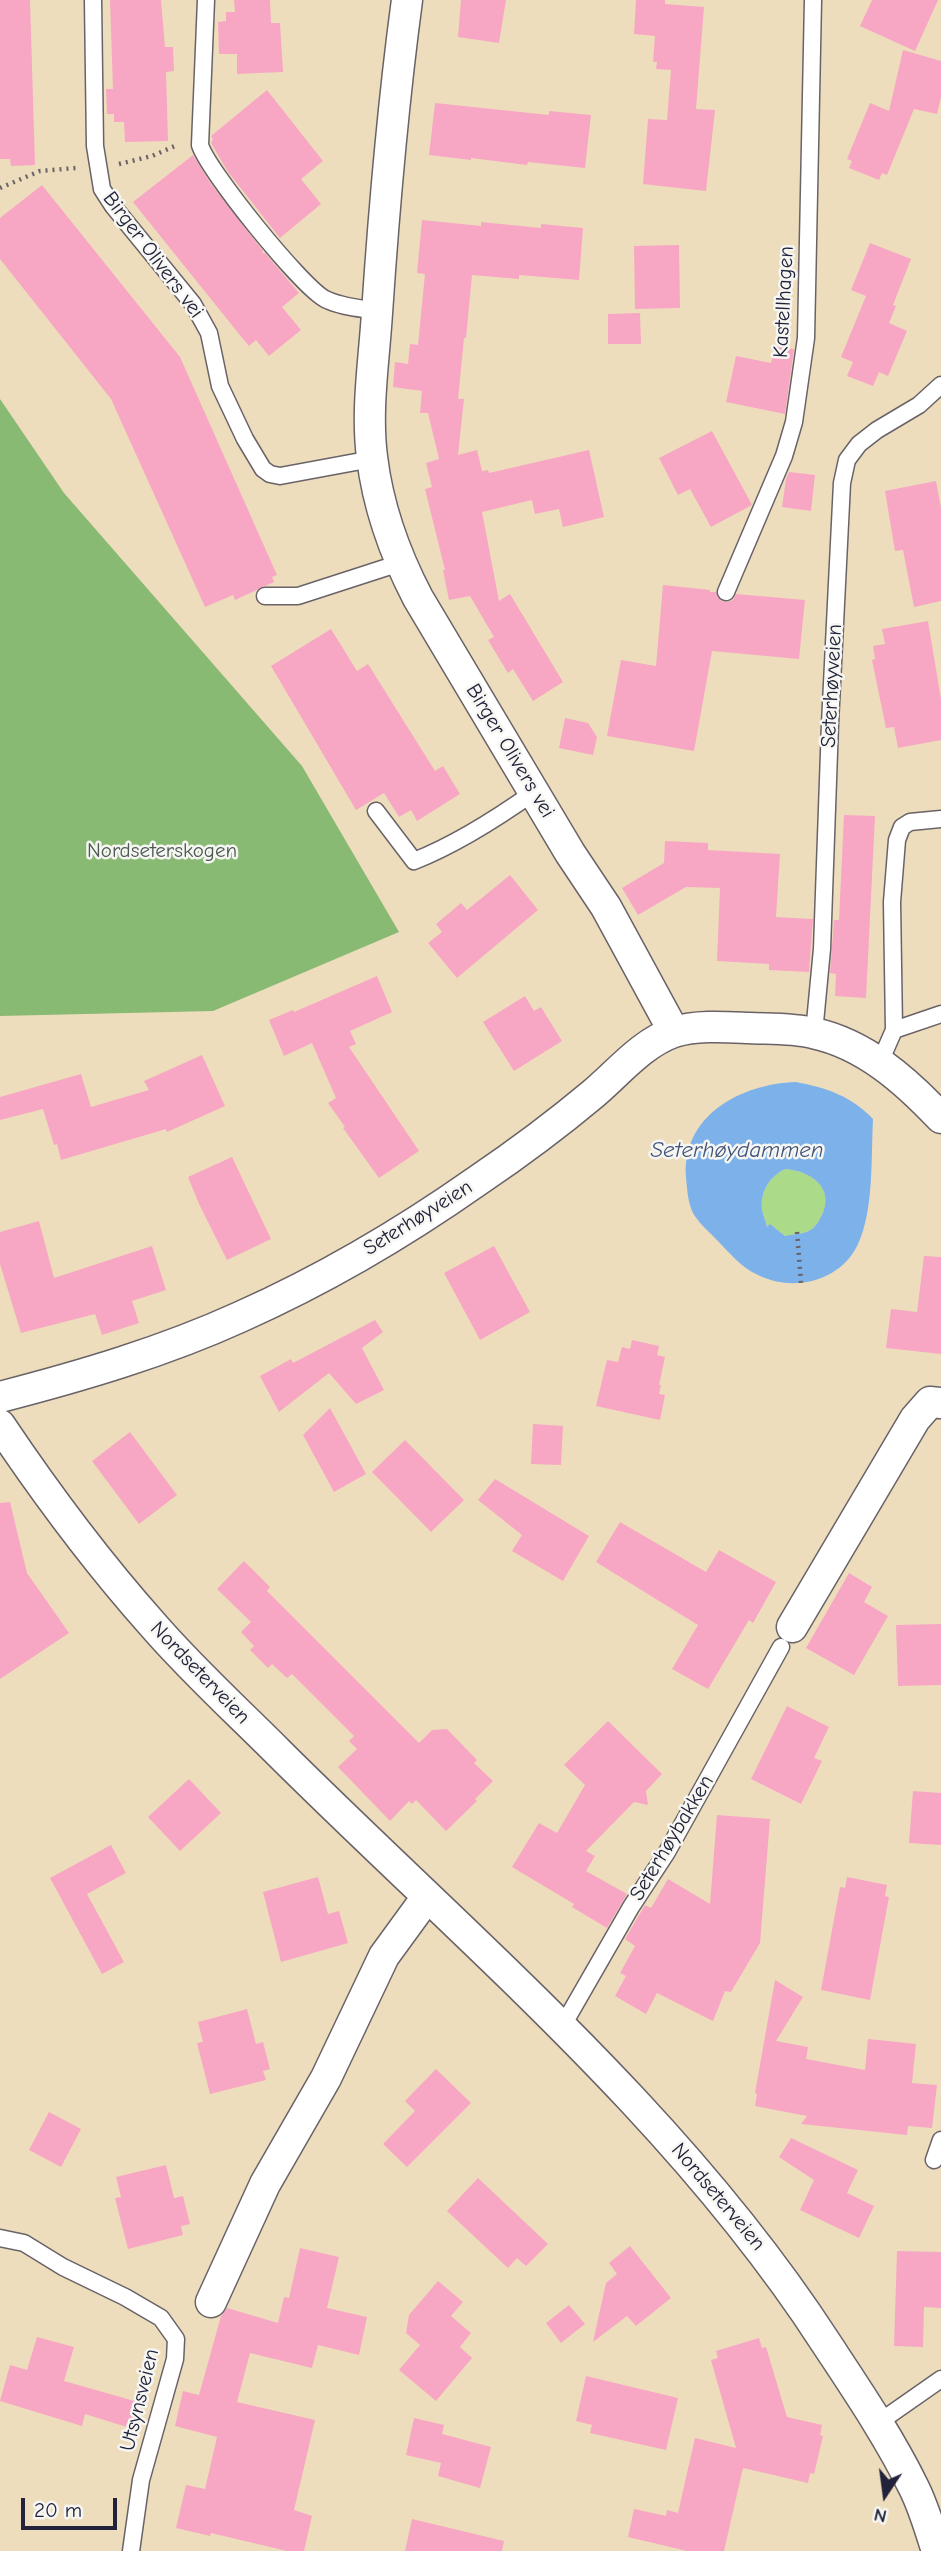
<!DOCTYPE html>
<html>
<head>
<meta charset="utf-8">
<style>
	body { margin:0 }
	#map { position:relative; width:941px; height:2551px; overflow:hidden; background:#eeddbc; font-family:"Comic Neue",sans-serif }
	canvas { display:block }
	.north { position:absolute; left:850px; top:2460px; width:70px; height:70px; -webkit-text-stroke:5px #f6f6f2; paint-order:stroke; rotate:193deg; font-size:19px; font-weight:700; line-height:28px; text-align:center; color:#22223b }
	.north::after { content:''; display:block; margin:auto; width:24px; height:32px; background:#22223b; clip-path:polygon(50% 0,100% 100%,50% 72%,0 100%) }
	.scale { position:absolute; left:21px; top:2498px; width:96px; height:32px; box-sizing:border-box; border:4px solid #22223b; border-top:0; padding-left:9px; font-size:21px; line-height:24px; white-space:nowrap; color:#22223b; -webkit-text-stroke:5px #f6f6f2; paint-order:stroke }
</style>
</head>
<body>
<div id="map">
<canvas width="941" height="2551"></canvas>
<div class="north">N</div>
<div class="scale">20 m</div>
</div>
<script>
const g = document.querySelector('canvas').getContext('2d');
g.lineJoin = 'round';
function paint(path, color) { g.fillStyle = color; g.fill(path, 'evenodd'); }
function strokePath(path, color, width, dash) { g.strokeStyle = color; g.lineWidth = width; g.lineCap = dash ? 'butt' : 'round'; g.setLineDash(dash || []); g.stroke(path); }
function write(font, color, halo, rows, align = 'center') {
  g.font = font + ' "Comic Neue",sans-serif'; g.lineWidth = 5; g.setLineDash([]); g.textBaseline = 'middle'; g.strokeStyle = halo; g.fillStyle = color; for (const [text, x, y, turn = 0] of rows) {
    g.save(); g.translate(x, y); g.rotate((+turn || 0) * Math.PI / 180); g.textAlign = isNaN(turn) ? turn : align; if (halo) g.strokeText(text, 0, 0); g.fillText(text, 0, 0); g.restore();
  }
}
paint(new Path2D(`
	M785 1169C810 1171 835 1187 822 1215 819 1220 817 1225 812 1229 804 1234 794 1234 785 1236L771 1225 767 1227C766 1221 763 1216 762 1211 760 1192 769 1177 785 1169Z`), '#abda88');
paint(new Path2D(`
	M0 399 64 493 302 766 399 932 213 1011 0 1016Z`), '#88ba74');
paint(new Path2D(`
	M796 1082C827 1088 851 1096 873 1119 871 1157 874 1210 858 1244 841 1281 794 1293 758 1275 740 1267 728 1251 714 1237 707 1230 698 1222 693 1213 688 1203 687 1189 686 1177 682 1115 741 1084 796 1082ZM785 1169C810 1171 835 1187 822 1215 819 1220 817 1225 812 1229 805 1234 794 1234 785 1236L770 1224 767 1227C766 1221 763 1216 762 1210 760 1192 769 1177 785 1169Z`), '#7cb1ea');
paint(new Path2D(`
	M0 0H30L35 165 11 166 10 159H0Z
	M110 0H161L165 47H173L174 71 166 72 168 141 125 142 124 122H114V114H107L106 89H113Z
	M234 0H270L271 23H280L283 72 237 74V54H219L218 22 226 21V12H235Z
	M461 0H506L499 43 458 37Z
	M636 0H665V4L704 7 696 109 715 110 706 191 643 184 648 119 667 120 671 70 656 69 657 62H653L655 36 634 34Z
	M872 0H938L915 51 860 26Z
	M903 50 941 61V97L937 114 914 109 887 175 882 173 879 180 849 168 852 161 847 159 870 103 889 111Z
	M267 90 323 161 301 179 321 204 280 238 228 172 211 143 213 139 211 136Z
	M435 103 549 115V111L591 115 585 168 528 162 527 165 471 158V160L429 155Z
	M193 155 211 184 263 251 262 253H265L299 293 282 307 301 330 269 356 256 340 249 346 243 339 133 202Z
	M42 185 180 357 277 575 272 577 274 582 235 600 233 595 205 607 111 399 0 259V218Z
	M422 220 481 226V222L541 228V224L583 228 579 280 519 275V279L472 275 466 338H464L458 399H464L458 455 477 450 482 471 488 470 489 473 589 450 604 517 563 527 559 509 535 514 532 500 482 512 499 601 510 594 563 682 533 701 513 669 508 673 488 640 494 637 470 596 449 600 443 570H445L425 489 432 487 426 463 439 459 428 413H420L422 391 393 387 395 362 408 364 410 344 418 345 425 274 417 273Z
	M870 243 911 259 893 305 896 306 889 323 907 331 888 376 879 372 873 386 847 376 853 362 841 357 866 296 851 290Z
	M679 245 680 308 635 309 634 246Z
	M640 313 641 344H608V314Z
	M775 346 794 349 785 414 726 402 736 356 771 363Z
	M712 431 752 505 711 527 690 489 678 495 659 458Z
	M789 472 815 475 811 511 782 507 786 479Z
	M936 481 941 508V601L914 607 903 550 895 551 885 491Z
	M663 585 710 590V592H716L721 601 727 602 733 600 736 594 805 600 799 659 712 651 694 751 607 736 621 660 656 666Z
	M928 621 941 699V740L898 748 894 727 886 728 872 660 875 659 873 646 885 644 882 629Z
	M331 629 357 671 368 664 435 771 443 766 460 794 417 821 411 810 399 817 384 793 356 810 271 666Z
	M565 718 588 723 597 737 593 755 559 748Z
	M844 815 875 816 866 998 835 996 836 974 830 973 834 920H839Z
	M665 841 708 843V850L780 854 776 917 813 919 809 972 769 970V964L717 961 720 888 686 887 638 915 622 888 664 863Z
	M510 875 538 910 457 978 428 943 442 932 436 924 461 903 467 910Z
	M377 976 392 1012 350 1031 356 1044 349 1047 419 1151 379 1178 343 1128 345 1127 328 1103 336 1098 312 1043 284 1056 269 1020 293 1010 294 1012Z
	M525 996 534 1011 541 1007 562 1041 514 1071 483 1022Z
	M202 1055 225 1106 167 1132 166 1129 61 1160 57 1144 54 1145 43 1109 0 1120V1097L81 1074 91 1107 149 1090 144 1081Z
	M232 1157 271 1239 227 1260 199 1204 188 1177Z
	M39 1221 54 1278 152 1246 166 1290 132 1301 139 1323 102 1335 95 1314 21 1333 0 1264V1232Z
	M494 1246 530 1312 480 1340 444 1273Z
	M924 1256 941 1257V1354L886 1348 891 1309 917 1312Z
	M375 1320 383 1332 362 1348 384 1390 356 1404 329 1373 279 1412 260 1376 291 1359 293 1363Z
	M632 1340 659 1346 657 1355 665 1357 659 1385H661L659 1394 665 1395 660 1420 596 1406 607 1360 618 1362 622 1347 630 1349Z
	M330 1408 366 1474 334 1492 303 1435Z
	M533 1424 563 1426 561 1465 531 1464Z
	M130 1432 177 1495 139 1524 92 1461Z
	M405 1440 464 1500 431 1532 372 1472Z
	M495 1479 589 1536 563 1581 512 1551 522 1535 478 1500Z
	M10 1502 27 1573 69 1633 0 1679V1503Z
	M620 1522 706 1572 719 1550 776 1582 753 1623 749 1620 708 1689 672 1669 698 1625 596 1562Z
	M244 1561 270 1587 267 1591 419 1743 432 1730 447 1729 477 1760 474 1763 493 1781 475 1799 477 1801 446 1831 416 1800 412 1804 409 1801 390 1821 338 1767 357 1749 349 1741 354 1736 292 1674 287 1678 272 1664 268 1668 250 1650 254 1646 241 1632 251 1622 217 1589Z
	M849 1573 872 1587 864 1602 888 1616 854 1675 806 1648Z
	M941 1624V1685L898 1686 896 1625Z
	M787 1706 829 1727 814 1758 822 1761 801 1804 751 1779Z
	M608 1721 662 1774 646 1791 648 1805 634 1802 586 1851 595 1856 586 1871 627 1894 607 1928 572 1907 574 1904 512 1867 539 1823 557 1833 585 1785 564 1765Z
	M189 1779 221 1813 180 1851 148 1817Z
	M913 1791 941 1793V1845L909 1843Z
	M717 1815 770 1819 760 1943 731 1992 725 1991 713 2021 657 1993 646 2014 615 1996 626 1976 620 1973 635 1946 625 1939 645 1905 651 1908 668 1879 710 1904Z
	M111 1845 126 1873 87 1894 124 1962 102 1974 50 1878Z
	M318 1877 328 1914 339 1911 348 1943 281 1962 263 1892Z
	M847 1877 887 1885 885 1896 889 1897 870 2000 821 1990 840 1887 845 1888Z
	M775 1980 803 1997 776 2041 808 2047 806 2059 865 2070 868 2039 916 2044 912 2083 937 2085 932 2128 908 2126 907 2135 801 2124 807 2116 755 2106 757 2094 755 2093Z
	M247 2009 256 2044 263 2042 270 2069 263 2071 266 2080 210 2094 197 2043 203 2042 198 2022Z
	M436 2069 471 2103 407 2167 383 2144 415 2111 405 2101Z
	M49 2112 81 2129 61 2167 29 2150Z
	M791 2138 858 2170 847 2193 874 2206 859 2238 800 2210 814 2180 779 2157Z
	M166 2165 174 2198 183 2196 190 2224 181 2226 183 2235 128 2249 115 2198 121 2197 116 2177Z
	M478 2178 548 2244 526 2266 517 2258 508 2268 447 2211Z
	M630 2246 671 2298 636 2326 627 2316 593 2342 606 2283 617 2274 609 2263Z
	M300 2248 339 2257 327 2308 367 2317 359 2355 318 2345 312 2368 250 2353 237 2402 315 2420 294 2510 312 2516 304 2551H287L211 2533 210 2536 176 2528 186 2485 205 2489 217 2437 175 2426 183 2391 199 2395 221 2316 227 2308 278 2323 284 2297 289 2298Z
	M897 2251 941 2252V2308L924 2307 923 2347 894 2346Z
	M438 2281 463 2302 451 2316 471 2333 460 2347 472 2358 436 2401 399 2370 420 2345 406 2333 409 2315Z
	M569 2305 585 2324 561 2343 546 2323Z
	M37 2337 74 2347 64 2381 138 2402 130 2428 85 2414 82 2426 0 2401 10 2365 27 2370Z
	M759 2338 762 2348 766 2347 787 2417 822 2425 820 2435 823 2436 814 2474 810 2473 808 2483 743 2468 724 2551H687L628 2537 634 2509 666 2516 667 2510 678 2513 695 2438 736 2448 711 2360 718 2358 716 2351Z
	M586 2376 678 2398 666 2450 590 2433 592 2425 576 2421Z
	M414 2418 444 2425 442 2434 491 2447 480 2488 438 2476 441 2463 406 2455Z
	M412 2519 504 2541 502 2551H405Z`), '#f7a7c3');
const service = new Path2D(`
	M93 0 95 146 102 189 113 206 193 304 209 333 220 386 245 439 263 469 270 474 280 476 372 459
	M206 0 200 145C208 171 301 286 325 299 341 307 360 308 377 311
	M726 592 784 456 794 422 806 338 813 0
	M265 596H298L400 563
	M376 811 414 861C457 844 496 819 534 792
	M894 1030 941 1014
	M814 1033 822 949 830 724 842 483 847 460 859 444 877 430 919 405 941 385
	M880 1062 894 1030 892 902 897 840 902 827 910 822 941 819
	M562 2027 631 1907 667 1852 781 1647
	M934 2160 941 2140
	M0 2238 24 2243 63 2267 125 2297 161 2318 176 2339 175 2359 141 2480 131 2551
	M878 2423 941 2379`);
const minor = new Path2D(`
	M407 0C393 104 384 209 377 313 374 361 366 410 372 457 378 507 395 554 418 598L570 853 606 907 674 1032
	M0 1397C81 1376 163 1352 240 1317 323 1280 403 1233 477 1181 517 1154 556 1125 593 1094 618 1073 642 1043 674 1032 697 1025 725 1027 749 1028 770 1029 793 1028 813 1033 865 1044 906 1081 941 1118
	M0 1425C47 1495 97 1562 153 1625 192 1670 236 1710 278 1752 468 1941 679 2116 826 2343 857 2390 889 2437 914 2488 924 2508 930 2530 937 2551
	M792 1627 915 1419 930 1402 941 1403
	M211 2302 265 2184 326 2078 384 1956 427 1897`);
strokePath(service, '#696368', 19);
strokePath(minor, '#696368', 33);
strokePath(new Path2D(`
	M119 164 152 156 177 145
	M0 188 40 171 76 168
	M797 1232 801 1283`), '#696368', 4.5, [2, 5]);
strokePath(service, '#fff', 16);
strokePath(minor, '#fff', 30);
write('21px', '#22223b', '#f6f6f2', [
	["Birger Olivers vei",153,255,53],
	["Kastellhagen",784,302,-87],
	["Seterhøyveien",832,686,-87],
	["Birger Olivers vei",510,751,59],
	["Seterhøyveien",418,1218,-32],
	["Nordseterveien",200,1673,46],
	["Seterhøybakken",672,1838,-59],
	["Nordseterveien",718,2197,50],
	["Utsynsveien",140,2400,-76]
]);
write('21px', '#4b5952', '#f6f6f2', [
	["Nordseterskogen",162,851]
]);
write('italic 23px', '#425478', '#f6f6f2', [
	["Seterhøydammen",737,1150]
]);
</script>
</body>
</html>
